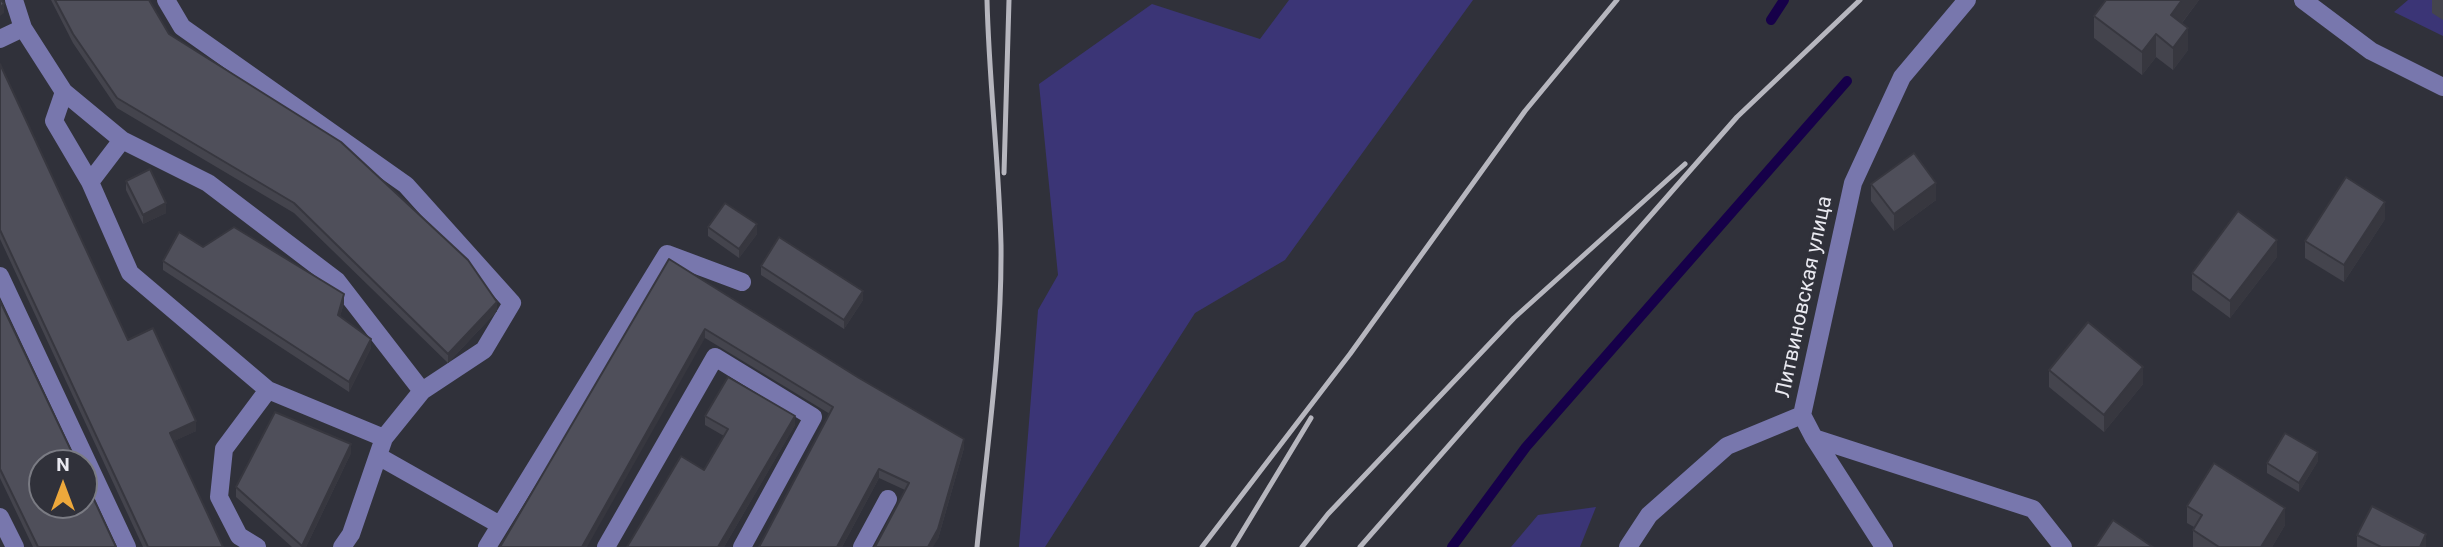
<!DOCTYPE html>
<html>
<head>
<meta charset="utf-8">
<style>
	body { margin:0 }
	#map { position:relative; width:2443px; height:547px; overflow:hidden; background:#30313a; font-family:Roboto,sans-serif }
	canvas { display:block }
	.north { position:absolute; left:28px; top:449px; width:70px; height:70px; box-sizing:border-box; background:#30313a; border:2px solid #7a7b83; border-radius:50%; rotate:0deg; font-size:19px; font-weight:700; line-height:28px; text-align:center; color:#e9e9f0 }
	.north::after { content:''; display:block; margin:auto; width:24px; height:32px; background:#eda83b; clip-path:polygon(50% 0,100% 100%,50% 72%,0 100%) }
</style>
</head>
<body>
<div id="map">
<canvas width="2443" height="547"></canvas>
<div class="north">N</div>
</div>
<script>
const g = document.querySelector('canvas').getContext('2d');
g.lineJoin = 'round';
function paint(path, color) { g.fillStyle = color; g.fill(path, 'evenodd'); }
function strokePath(path, color, width, dash) { g.strokeStyle = color; g.lineWidth = width; g.lineCap = dash ? 'butt' : 'round'; g.setLineDash(dash || []); g.stroke(path); }
function write(font, color, halo, rows, align = 'center') {
  g.font = font + ' Roboto,sans-serif'; g.lineWidth = 6; g.setLineDash([]); g.textBaseline = 'middle'; g.strokeStyle = halo; g.fillStyle = color; for (const [text, x, y, turn = 0] of rows) {
    g.save(); g.translate(x, y); g.rotate((+turn || 0) * Math.PI / 180); g.textAlign = isNaN(turn) ? turn : align; if (halo) g.strokeText(text, 0, 0); g.fillText(text, 0, 0); g.restore();
  }
}
paint(new Path2D(`
	M1289 0H1473L1285 260 1195 313 1045 547H1019L1038 310 1058 275 1039 84 1152 4 1260 39Z
	M2408 0H2443V36L2394 12Z
	M1596 507 1580 547H1511L1538 515Z`), '#3b3576');
strokePath(new Path2D(`
	M1771 20 1784 0
	M1452 547 1526 447 1847 81`), '#160049', 10);
strokePath(new Path2D(`
	M14 0 23 28 64 92 122 140 208 183 337 281 422 391
	M166 0 182 27 406 185 512 303 484 350 422 391 384 438 351 534 342 547
	M2303 0 2371 51 2443 87
	M0 39 23 28
	M64 92 54 121 90 182 130 273 268 390 384 438
	M90 182 122 140
	M0 276 127 547
	M1802 415 1814 438 2033 509 2063 547
	M1814 438 1884 547
	M378 456 500 525
	M0 517 15 547
	M257 547 239 536 219 497 224 449 268 390
	M487 547 667 254 742 282
	M606 547 715 357 813 417 742 547
	M862 547 888 499
	M1628 547 1649 515 1727 446 1802 415 1853 183 1902 77 1967 0`), '#7877ad', 18);
strokePath(new Path2D(`
	M1004 173 1009 0
	M977 547C987 446 1002 346 1001 245 999 163 989 82 987 0
	M1202 547 1350 354 1525 111 1617 0
	M1233 547 1311 418
	M1302 547 1328 514 1514 318 1685 164
	M1360 547 1737 117 1860 0`), '#b6b6be', 5);
paint(new Path2D(`
	M51 0H149L169 34 497 311 448 363 294 213 117 108 73 43Z
	M2199 0 2182 23 2188 50 2173 70 2156 57 2142 75 2094 38V16Z
	M2432 0H2443V20L2432 13Z
	M0 64 128 340 196 431 174 441 223 547H143L0 239Z
	M126 181 166 213 143 224 126 190Z
	M1871 184 1936 200 1894 231 1871 201Z
	M2385 219 2344 282 2305 258V241Z
	M708 227 757 234 739 258 708 236Z
	M203 247 344 303 340 316 371 348 349 392 163 270V261Z
	M2277 257 2230 318 2192 290V273Z
	M669 259 964 448 938 539 905 490 879 478 842 547H759L830 414 705 338Z
	M761 266 863 300 844 329 761 275Z
	M0 301 116 547H33L0 478Z
	M2049 370 2143 384 2104 432 2049 387Z
	M705 416 795 425 724 547H627L704 470 724 436 705 425Z
	M351 453 306 547H292L236 497V487Z
	M2318 461 2299 492 2267 473V463Z
	M2187 506 2285 525 2272 547H2193V530L2194 527 2187 523Z
	M2357 535 2426 547H2357Z`), '#44444d');
paint(new Path2D(`
	M2182 0H2199L2171 37V15Z
	M4 4V13L0 16V7Z
	M2188 28V50L2173 70V48Z
	M2156 34V57L2142 75V52Z
	M1936 183V200L1894 231V214Z
	M2385 202V219L2344 282V265Z
	M166 203V213L143 224V215Z
	M757 224V234L739 258V249Z
	M2277 240V257L2230 318V301Z
	M863 291V300L844 329V320Z
	M344 294V303L338 324V315Z
	M497 302V311L448 363V354Z
	M705 329V338L587 547H582Z
	M371 339V348L349 392V382Z
	M2143 367V384L2104 432V415Z
	M795 416V425L724 547H718Z
	M196 421V431L170 443V433Z
	M964 439V448L938 539 933 547H928Z
	M351 444V453L306 547H302Z
	M2318 452V461L2299 492V483Z
	M879 469V478L842 547H837Z
	M2285 508V525L2272 547H2261Z
	M2426 534V547H2420Z`), '#37373f');
const building = new Path2D(`
	M0 0H1L4 4 0 7Z
	M55 0H149L169 34 341 142 468 260 497 302 448 354 294 203 117 98 73 34Z
	M2106 0H2182L2171 15 2188 28 2173 48 2156 34 2142 52 2094 16Z
	M0 64 128 340 153 328 196 421 170 433 223 547H148L0 230Z
	M1914 153 1936 183 1894 214 1871 184Z
	M150 169 166 203 143 215 126 181Z
	M2346 177 2385 202 2344 265 2305 241Z
	M725 203 757 224 739 249 708 227Z
	M2238 211 2277 240 2230 301 2192 273Z
	M234 227 344 294 338 315 371 339 349 382 163 261 179 232 203 247Z
	M779 237 863 291 844 320 761 266Z
	M669 259 859 378 964 439 938 529 928 547H875L909 483 879 469 837 547H759L833 407 705 329 582 547H500Z
	M0 301 77 463H42V505H84V478L116 547H38L0 469Z
	M2088 322 2143 367 2104 415 2049 370Z
	M728 377 795 416 718 547H627L681 456 704 470 728 429 705 416Z
	M275 412 351 444 302 546 236 487Z
	M2285 433 2318 452 2299 483 2267 463Z
	M2214 463 2285 508 2261 547H2219L2193 530 2202 515 2187 506Z
	M2372 506 2426 534 2420 547H2381L2357 535Z
	M2113 520 2153 547H2095Z`);
paint(building, '#4f4f5a');
strokePath(building, '#37373f', 2);
write('21px', '#e9e9f0', '#30313a', [
	["Литвиновская улица",1805,297,-78]
]);
</script>
</body>
</html>
